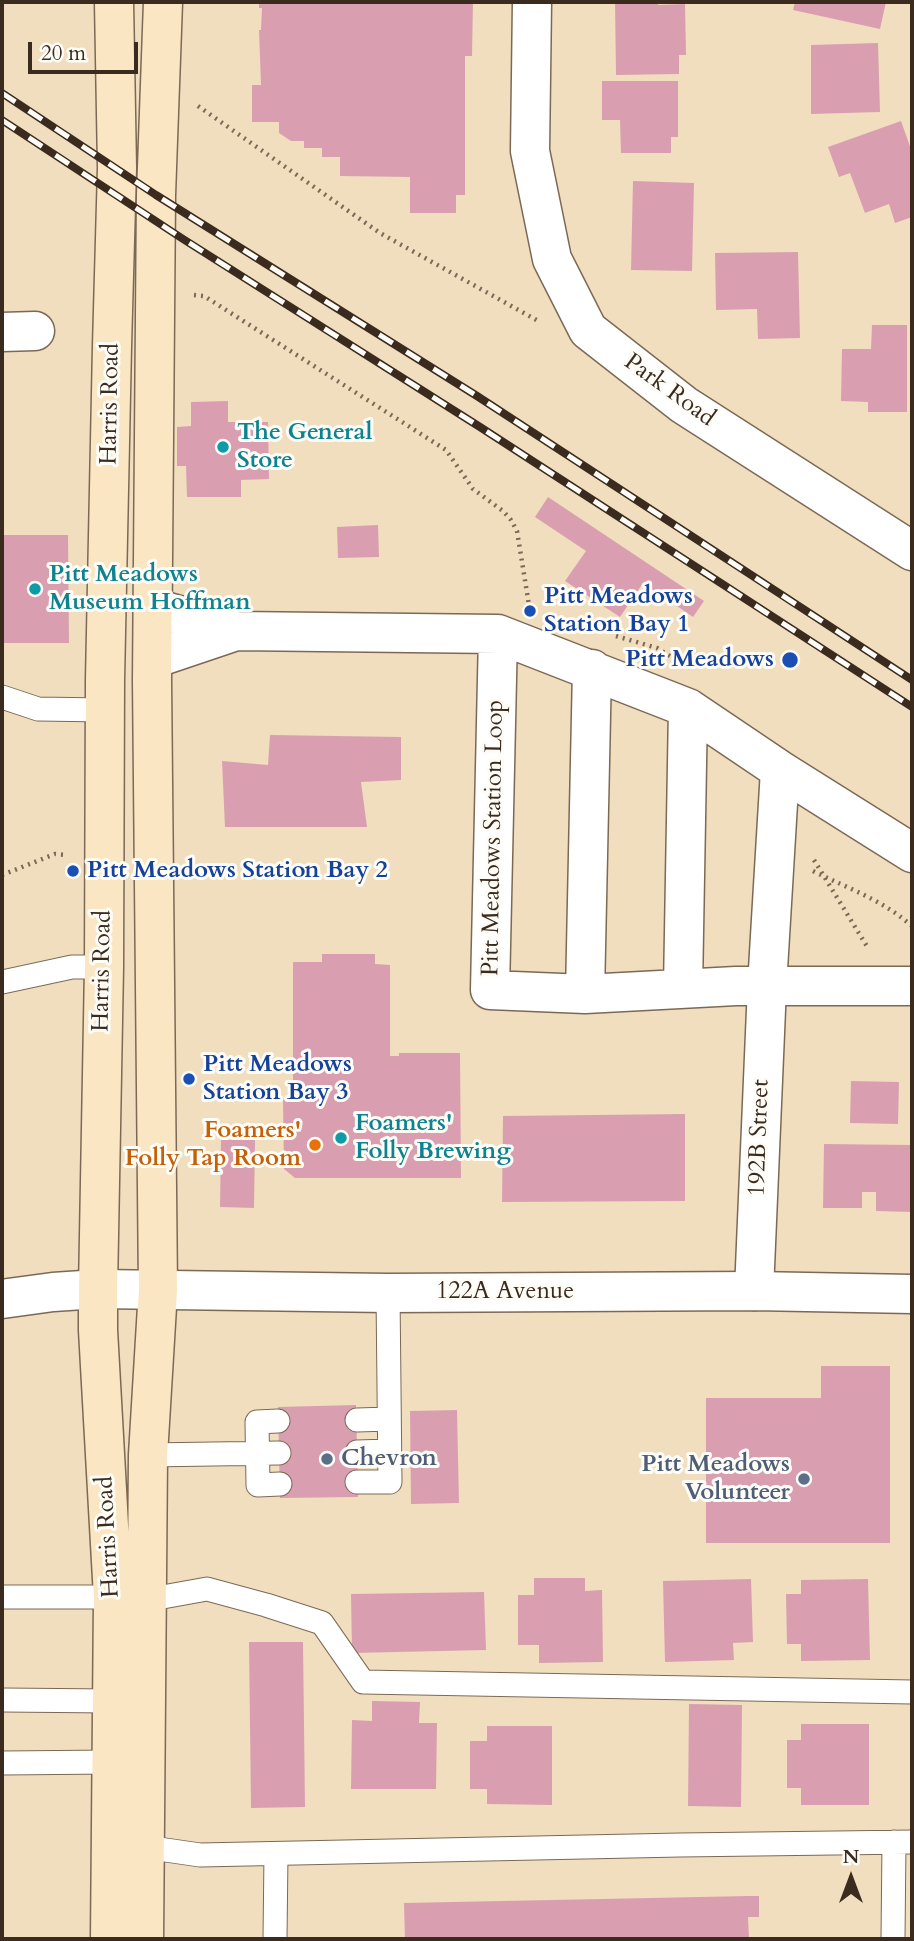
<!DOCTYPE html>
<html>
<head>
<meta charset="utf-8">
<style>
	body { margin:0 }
	#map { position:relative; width:914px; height:1941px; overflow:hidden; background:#f1debf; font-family:Cardo,serif }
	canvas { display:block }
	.frame { position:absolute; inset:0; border:4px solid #3b2a1e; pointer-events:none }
	.north { position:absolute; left:816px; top:1843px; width:70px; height:70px; -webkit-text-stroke:5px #fdfcf7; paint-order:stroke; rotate:0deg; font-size:19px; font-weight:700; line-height:28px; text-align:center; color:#3b2a1e }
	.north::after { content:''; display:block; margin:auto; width:24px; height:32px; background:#3b2a1e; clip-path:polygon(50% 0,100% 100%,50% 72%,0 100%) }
	.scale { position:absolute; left:28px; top:42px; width:110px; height:32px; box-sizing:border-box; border:4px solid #3b2a1e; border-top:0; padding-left:9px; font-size:21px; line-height:24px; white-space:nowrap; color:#3b2a1e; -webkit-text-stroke:5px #fdfcf7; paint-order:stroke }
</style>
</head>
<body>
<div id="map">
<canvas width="914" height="1941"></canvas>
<div class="frame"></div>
<div class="north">N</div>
<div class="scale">20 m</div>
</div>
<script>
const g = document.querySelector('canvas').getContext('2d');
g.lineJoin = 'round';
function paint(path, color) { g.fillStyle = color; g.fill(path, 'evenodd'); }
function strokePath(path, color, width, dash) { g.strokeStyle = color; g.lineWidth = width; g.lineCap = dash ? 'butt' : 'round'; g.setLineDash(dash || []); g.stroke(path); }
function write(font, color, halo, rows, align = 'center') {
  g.font = font + ' Cardo,serif'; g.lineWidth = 6; g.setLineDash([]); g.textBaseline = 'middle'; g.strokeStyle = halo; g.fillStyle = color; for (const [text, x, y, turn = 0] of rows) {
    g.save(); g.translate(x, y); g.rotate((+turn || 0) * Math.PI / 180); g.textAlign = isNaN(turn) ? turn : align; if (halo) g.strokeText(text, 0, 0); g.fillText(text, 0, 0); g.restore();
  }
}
paint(new Path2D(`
	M259 2H473L472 56H465V195H456V213H410V177L340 176V157H322V148H304V141H291L279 133V122H252V85H261L259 30H261L262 8H259Z
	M615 2H658V5L685 4 686 55H679V74L616 75Z
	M795 2H886L880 29 793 10Z
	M878 43 880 112 811 114V45Z
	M602 81H678V137H671V153H621L620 120H602Z
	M901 121 912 152V217L895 223 889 204 865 213 850 173 839 177 828 147Z
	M633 181 694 183 692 271 631 270Z
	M798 252 800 338 758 339 757 309 716 310 715 253Z
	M872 325H907V412H868V402L841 401 842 349H871Z
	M228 401V422H268L269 479 241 480V497H187L186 466H177V427L191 426V402Z
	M548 497 704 601 693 617 643 583 620 617 565 581 586 551 535 517Z
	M378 525 379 557 338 558 337 527Z
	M2 535H68L69 643H2Z
	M270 735 401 737V780L361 782 367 827H225L222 761 268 765Z
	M322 954H375V964L390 965V1056H399V1053H460L461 1178H295L284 1169 283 1100 293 1091V962H322Z
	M851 1081 899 1082 898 1124 850 1123Z
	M685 1114V1201L502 1202 503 1116Z
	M221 1140H255L254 1208 220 1207Z
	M824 1144 912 1145V1212L876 1211V1192H862V1208H823Z
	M821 1366H890V1543H706V1398H821Z
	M356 1405 358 1497 280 1498 278 1407Z
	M457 1410 459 1503 411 1504 410 1411Z
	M534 1578H585V1591L602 1590 603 1662 539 1663V1645H518V1595H534Z
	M751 1579 753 1642 733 1643 734 1660 665 1662 663 1581Z
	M868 1579 870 1660 801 1661V1644H787L786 1594H801V1580Z
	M484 1592 486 1650 352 1653 351 1594Z
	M249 1642H303L305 1807 251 1808Z
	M372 1701 420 1702 419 1723H437L436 1789H351L352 1720 372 1721Z
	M689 1704 742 1705 741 1807 688 1806Z
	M801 1724H869V1805H801V1788H787V1740H801Z
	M487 1726H552V1805L487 1804V1789H470V1741H487Z
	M749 1896H759V1917H748L749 1939H405L404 1903Z`), '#d99fb1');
const service = new Path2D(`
	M2 697 38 709 105 710
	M2 982 72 967H104
	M357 1420 389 1419
	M278 1421 257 1422 258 1485 280 1484
	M357 1452 389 1451
	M148 1455 279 1453
	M357 1482H390L388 1293
	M2 1597H113
	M146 1600 207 1589 266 1605 322 1623 363 1682 912 1692
	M2 1700 112 1701
	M2 1763 112 1762
	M145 1847 200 1855 680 1845 912 1842
	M275 1939 276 1854
	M893 1939 894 1842`);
const minor = new Path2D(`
	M2 332 35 331
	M154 608 236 631 498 634 688 708 780 770 912 853
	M498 634 490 990 585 994 736 986H912
	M153 659 236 631
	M683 988 688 708
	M585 994 592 669
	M754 1291 767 986 780 770`);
const tertiary = new Path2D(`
	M532 2 530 151 552 259 588 330 684 405 912 551
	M2 1299 53 1292 98 1289 388 1293 754 1291 912 1294`);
const secondary = new Path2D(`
	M110 1939 113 1597 98 1330V1289L104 967 105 680 112 346 117 168 114 2
	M144 1939 148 1455 158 1290 152 680 156 195 163 2`);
strokePath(service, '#7b6956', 25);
strokePath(minor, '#7b6956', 41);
strokePath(tertiary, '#7b6956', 41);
strokePath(secondary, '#7b6956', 41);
strokePath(new Path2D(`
	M198 106 380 233 540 322
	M194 295 204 296 446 450 473 489 503 511 511 520 517 531 529 605
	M616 636 657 648 676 660
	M814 860 868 948
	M813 871C849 889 881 899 912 926
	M2 875 55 854 67 855`), '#7b6956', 4.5, [2, 5]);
strokePath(service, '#fff', 23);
strokePath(minor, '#fff', 38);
strokePath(tertiary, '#fff', 38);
strokePath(secondary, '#fbe6c4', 38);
const rail = new Path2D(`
	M2 93 156 195 477 396 912 680
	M2 120 183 239 480 427 912 707`);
strokePath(rail, '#3b2a1e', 8);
strokePath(rail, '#fdfcf7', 5, [16]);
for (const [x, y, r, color] of [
	[223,447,7,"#0f9aa8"],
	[35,589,7,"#0f9aa8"],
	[530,611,7,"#1a4fb4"],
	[790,660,9,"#1a4fb4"],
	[73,871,7,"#1a4fb4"],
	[189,1079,7,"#1a4fb4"],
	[341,1138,7,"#0f9aa8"],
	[315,1145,7,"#e8710a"],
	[327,1459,7,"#5c6f8a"],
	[804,1479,7,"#5c6f8a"]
]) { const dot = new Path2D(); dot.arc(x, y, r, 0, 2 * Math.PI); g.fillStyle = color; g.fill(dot); strokePath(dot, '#fdfcf7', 2.5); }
write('24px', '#3b2a1e', '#fdfcf7', [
	["Park Road",669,391,36],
	["Harris Road",111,404,-89],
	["Pitt Meadows Station Loop",494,838,-89],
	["Harris Road",103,971,-89],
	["192B Street",760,1138,-88],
	["122A Avenue",505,1292],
	["Harris Road",109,1537,-93]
]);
write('bold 24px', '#0d838f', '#fdfcf7', [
	["The General",237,433],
	["Store",237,461],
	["Pitt Meadows",49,575],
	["Museum Hoffman",49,603],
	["Foamers'",355,1124],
	["Folly Brewing",355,1152]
], 'left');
write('bold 24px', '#164399', '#fdfcf7', [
	["Pitt Meadows",544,597],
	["Station Bay 1",544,625],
	["Pitt Meadows",774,660,"right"],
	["Pitt Meadows Station Bay 2",87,871],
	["Pitt Meadows",203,1065],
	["Station Bay 3",203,1093]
], 'left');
write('bold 24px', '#c56008', '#fdfcf7', [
	["Foamers'",301,1131],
	["Folly Tap Room",301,1159]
], 'right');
write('bold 24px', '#4e5e75', '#fdfcf7', [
	["Chevron",341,1459],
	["Pitt Meadows",790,1465,"right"],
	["Volunteer",790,1493,"right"]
], 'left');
</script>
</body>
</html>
